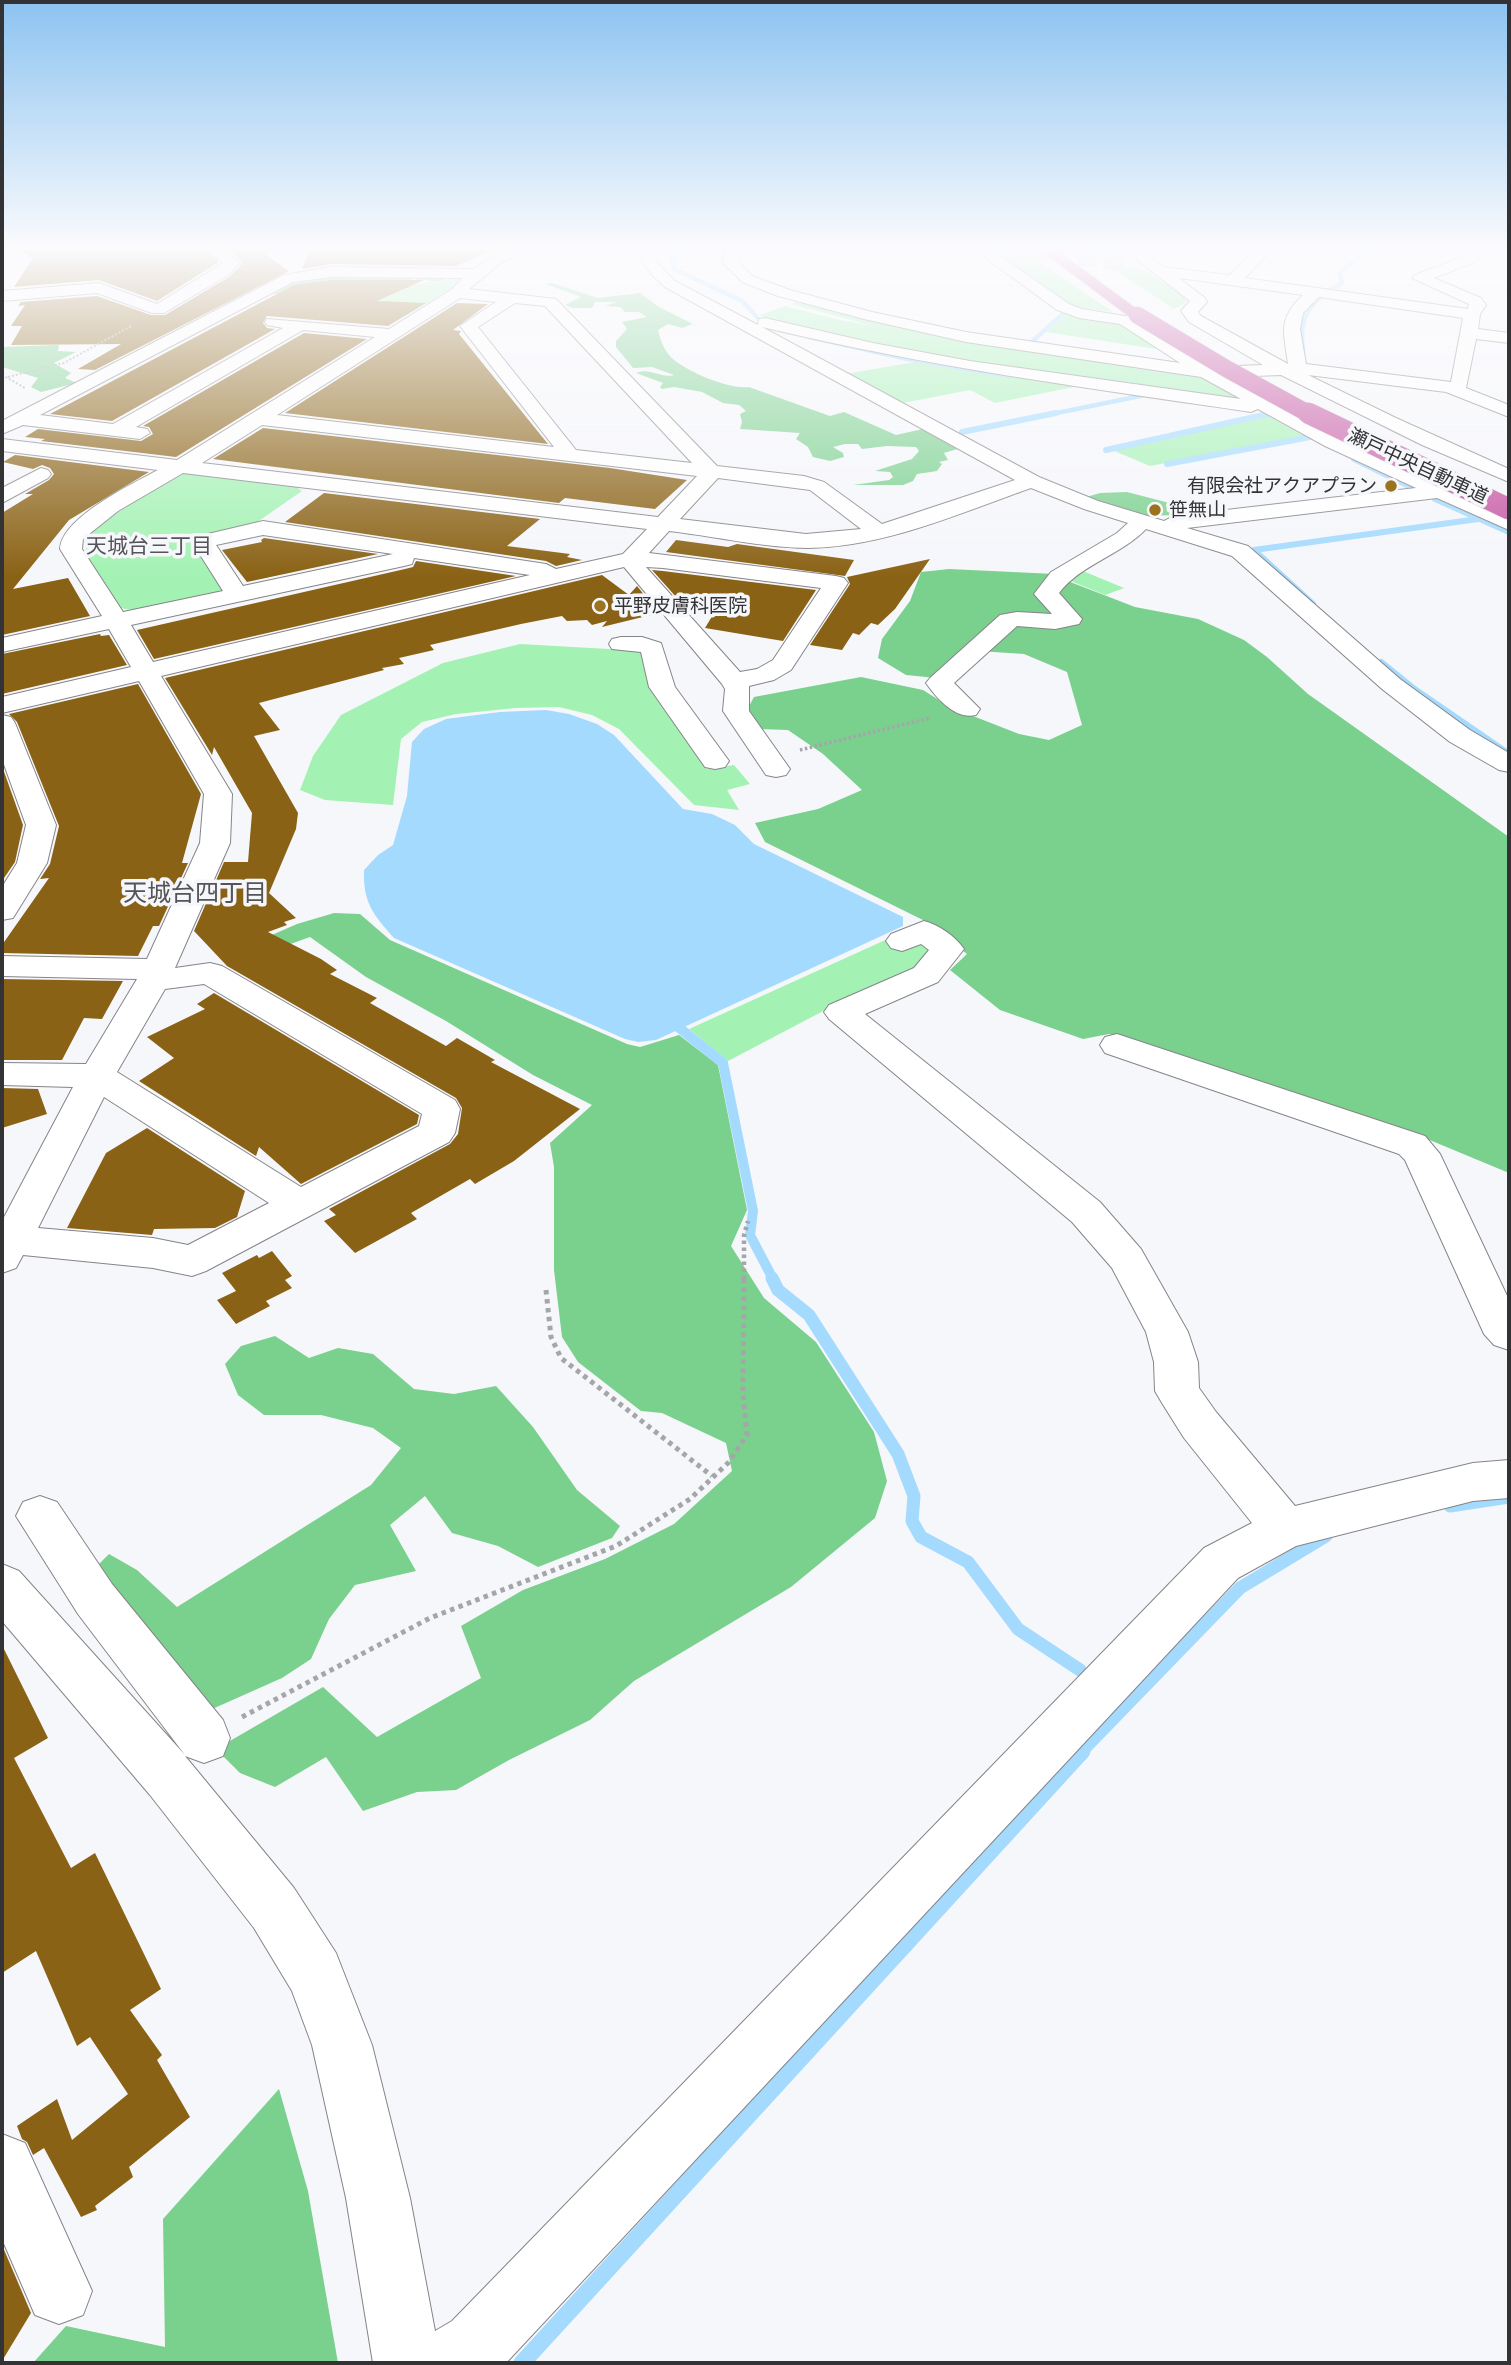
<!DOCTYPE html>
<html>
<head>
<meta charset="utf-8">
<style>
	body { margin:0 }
	#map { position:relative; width:1511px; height:2365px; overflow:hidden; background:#f6f7fb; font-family:Ubuntu,sans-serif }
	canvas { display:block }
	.frame { position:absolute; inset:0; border:4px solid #333335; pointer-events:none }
</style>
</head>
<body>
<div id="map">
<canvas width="1511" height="2365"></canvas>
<div class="frame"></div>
</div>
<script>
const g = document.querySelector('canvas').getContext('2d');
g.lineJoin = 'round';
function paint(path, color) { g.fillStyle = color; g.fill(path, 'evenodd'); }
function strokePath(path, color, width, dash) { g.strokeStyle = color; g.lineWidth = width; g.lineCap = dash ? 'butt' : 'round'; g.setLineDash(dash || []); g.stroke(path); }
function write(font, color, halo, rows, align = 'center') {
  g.font = font + ' Ubuntu,"Noto Sans JP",sans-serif'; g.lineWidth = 7; g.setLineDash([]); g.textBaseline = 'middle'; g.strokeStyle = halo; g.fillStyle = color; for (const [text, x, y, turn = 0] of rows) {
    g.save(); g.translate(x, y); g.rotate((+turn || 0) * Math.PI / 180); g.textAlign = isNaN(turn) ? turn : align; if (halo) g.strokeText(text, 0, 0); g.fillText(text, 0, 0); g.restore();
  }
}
paint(new Path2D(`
	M994 246H1015L1113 312 1069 306 997 255 990 248Z
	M1086 246H1115L1129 259 1122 261 1123 267 1145 270 1188 298 1187 302 1174 309 1127 278Z
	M463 276 449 290 407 315 368 312 364 299Z
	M797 302 913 330 1206 375 1252 403 909 354 771 321 760 315 785 306 836 319 873 326 791 304Z
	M1068 311 1117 320 1169 351 1046 332Z
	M915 362 1079 386 995 403 970 390 903 403 892 400 845 374Z
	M1268 416 1306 437 1150 466 1112 450Z
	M195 472 295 486 302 491 253 525 189 539 227 591 138 611 120 608C105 586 79 560 87 533L172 476Z
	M1078 569 1124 588 1105 595 1066 579Z
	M520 644 644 651 652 687 707 769 734 765 750 784 727 790 739 810 694 805 619 729 592 715 559 707 516 708 456 714 422 722 401 739 393 805 325 800 300 790 313 756 341 715 443 663Z
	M914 927 936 950 921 969 829 1008 728 1061 689 1029Z`), '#a3f2b3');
paint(new Path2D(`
	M320 275 328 274 460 276 361 299 325 313 284 311 313 308 320 303 271 293 298 280ZM414 279 434 281 359 298 356 296 397 282Z
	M552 283 598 298 640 293 659 307 693 324 682 328 668 324 658 330C660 338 663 348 669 355 682 370 729 390 749 387L830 416 844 412 896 435 927 428 964 447 944 453 948 460 939 462 942 464 937 471 917 474 913 481 903 485H853L889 480 893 477 890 472 875 471 912 459 919 451 916 447 887 446 862 449 858 444H845L833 447 843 453 844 457 830 461 813 457 808 447 796 439 800 433 740 429 742 422 740 414 746 411 739 405 723 403 702 392 674 387 662 389 660 387 663 383 636 373C650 367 661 379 674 375L652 367 633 368 616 347V341L627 329 622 322 647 317 639 312H625L620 307 605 306 617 302H595L592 308H573L565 305 581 297 546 284Z
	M59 345 58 351 76 352 54 363 71 373 65 378 77 383 41 392 31 387 38 378 2 367V347Z
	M1127 492 1212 514 1143 516 1083 498 1100 493Z
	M949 569 1055 574 1047 583 1065 616H1020L937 678 906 675 878 658 882 639 910 601 921 572Z
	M1065 580 1135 607 1198 619 1244 640 1267 657 1308 694 1509 837V1173L1396 1126 1109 1034 1083 1039 1000 1010 950 970 967 954 927 922 765 842 755 823 818 809 862 790 823 754 788 730 759 729 748 708 754 697 861 677 923 690 950 707 1019 734 1049 740 1082 725 1067 672 1024 654 979 651 1009 626 1059 625 1056 595Z
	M334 913 360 914 390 940 627 1044 640 1047 679 1035 718 1065 747 1210 731 1246 764 1298 816 1342 874 1432 887 1481 875 1518 791 1587 634 1681 590 1720 509 1760 456 1790 417 1792 363 1811 326 1757 275 1787 240 1773 216 1749 323 1687 377 1737 481 1678 461 1626 523 1590 605 1559 674 1524 732 1471 726 1443 662 1413 641 1411 578 1362 562 1337 554 1270V1167L550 1143 592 1105 533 1075 446 1021 366 977 310 937 243 961 219 958 297 924Z
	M275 1336 309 1358 338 1348 373 1354 414 1389 454 1394 496 1386 533 1427 577 1490 620 1526 612 1538 538 1567 498 1546 452 1533 425 1496 390 1525 416 1571 355 1585 329 1619 311 1659 282 1678 210 1710 93 1570 109 1554 137 1570 177 1607 371 1485 401 1448 373 1428 321 1415H264L238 1395 225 1364 241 1346Z
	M279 2089 308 2191 338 2363H33L66 2326 165 2347 163 2219Z`), '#7ad08d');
paint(new Path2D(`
	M546 710 569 714 597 724 614 735 683 809 712 814 735 825 754 844 903 917V926L656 1040 638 1042 625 1039 394 938C373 914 363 903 364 870L378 855 393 845 407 796 412 742 424 729 446 719 500 712Z`), '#a3dafe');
strokePath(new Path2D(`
	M679 246 672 261 674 269 742 301 757 317
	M727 246 723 252 722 263 747 282
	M1227 278 1258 246
	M1325 293 1342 283 1340 272 1374 246
	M809 337 907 359 1009 376
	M1025 348 1066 311 1056 306
	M1303 350C1300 327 1303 311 1322 296
	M1047 415 1145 395
	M1265 415 1268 414`), '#a3dafe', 4.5);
strokePath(new Path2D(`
	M962 432 1056 413
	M1106 450 1268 414
	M1354 459 1413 488
	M1167 464 1310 437
	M1435 499 1509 532
	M1313 604 1254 550 1478 519`), '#a3dafe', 6);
strokePath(new Path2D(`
	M1381 663 1413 689 1509 755`), '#a3dafe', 8);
strokePath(new Path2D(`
	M672 1022 723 1063 753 1211 750 1235 773 1279`), '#a3dafe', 10);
strokePath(new Path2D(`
	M772 1278 778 1290 809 1315 898 1454 914 1496 912 1521 921 1537 968 1562 1018 1629 1080 1670
	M1450 1506 1509 1497
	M1080 1753 1240 1588 1326 1536`), '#a3dafe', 13);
strokePath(new Path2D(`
	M522 2363 1082 1751`), '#a3dafe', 17);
paint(new Path2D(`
	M19 246H204L219 262 157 301 99 280 14 287 33 258 17 249Z
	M226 246H254L289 271 95 370 78 369 121 344 11 345 22 326H11L25 305 18 306 21 302 97 296 151 315H165L229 277 241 265V261Z
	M334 246H502L456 266 331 264 302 269 311 248Z
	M331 280H424L377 301 426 303 388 326 267 316 263 323 267 328 275 329 112 421 50 414 294 285Z
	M457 303 488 304 453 330 461 331 459 334 548 444 285 413Z
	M304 333 367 339 176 457 41 441 45 439 25 437 38 429 141 441 153 434 149 427 143 426Z
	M263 428 610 468 687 480 655 509 565 498 559 503 213 459Z
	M15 455 149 472 69 520 13 589 68 578 90 616 2 635V557L4 554 2 549V513L33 494H25L49 480 54 474 50 468 42 465 33 469 3 462Z
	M324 493 540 519 507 546 570 554 567 557 582 560 556 566 546 561 285 522Z
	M264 538 378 554 247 582 222 550 262 542 261 540Z
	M676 540 728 547 737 544 854 560 845 576 666 552Z
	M930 559 895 609 878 625 871 623 859 635 853 633 842 650 810 645 850 584 847 577Z
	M416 561 516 576 154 659 137 630 405 569 413 567Z
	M652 570 663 571 816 590 783 641 705 628 723 598 685 607Z
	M602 575 629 595 637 586 659 613 602 627 607 621 592 625 587 620 567 621 562 616 521 624 430 645 434 650 399 658 404 664 382 668 384 670 259 703 280 730 254 736 298 813 296 829 269 893 296 918 284 922 287 925 268 932 321 959 337 970 330 974 377 998 370 1003 446 1046 457 1038 495 1060 491 1062 580 1109 514 1161 475 1184 470 1179 411 1213 417 1219 355 1253 324 1221 336 1215 329 1209 450 1144 458 1134 462 1108 456 1098 227 966 194 931 224 862H248L252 813 214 747 212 755 165 678Z
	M100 634 101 636 109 635 127 665 2 694V654Z
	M138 684 201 794 182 863H188L159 926H153L138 956 2 953V945L49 878 40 879 50 864 59 826 17 722 9 714Z
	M2 766 23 825 15 862 2 881Z
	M2 979 123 981 102 1019 84 1018 62 1060H2Z
	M214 993 419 1115 417 1124 301 1184 259 1147 256 1156 139 1081 174 1058 147 1037 205 1009 197 1004Z
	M2 1088 38 1089 47 1114 2 1128Z
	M147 1128 245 1191 237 1217 215 1228 154 1229 152 1235 67 1228 106 1153Z
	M272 1251 292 1276 285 1280 292 1288 266 1301 270 1306 236 1324 217 1300 236 1291 222 1273 257 1255 259 1258Z
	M2 1645 48 1738 14 1758 71 1868 95 1853 161 1989 130 2010 162 2055 157 2060 190 2117 129 2167 133 2177 95 2206 97 2210 81 2217 44 2148 33 2155 27 2142 22 2139 17 2126 57 2099 72 2140 128 2094 90 2037 77 2046 36 1951 2 1973Z
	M2 2245 31 2313 2 2361Z`), '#8a6215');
strokePath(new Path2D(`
	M1005 246 1121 263`), '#cfd0d3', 17, [17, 8]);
const minor = new Path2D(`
	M2 246H16L14 249 2 251Z
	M207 246H222L239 263 228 275 164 313H152L97 293 2 301V291L99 283 157 304 223 263Z
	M510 246H532L502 262 469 289 556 299 717 466 804 476 824 482 882 524 1015 480 665 287 651 274 632 246H646L662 268 675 281 758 325 759 319 765 318 873 343 970 361 1241 399 1201 377 966 342 864 319 778 296 742 282 723 262 727 246H741L738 261 752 276 790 290 872 312 966 332 1180 363 1120 324 1079 318 1057 310 969 246H986L1069 304 1082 309 1131 317 1210 367 1263 365 1189 322 1181 311 1190 301 1119 246H1135L1164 267 1230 275 1260 246H1275L1245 278 1468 309 1469 304 1412 278 1415 275 1460 258 1478 246H1491L1490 251 1470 264 1434 278 1481 298 1486 305 1480 314 1478 329 1509 333V343L1476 339 1466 388 1509 405V417L1446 392 1308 375 1396 418 1509 469V482L1422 445 1281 375 1228 377 1339 438 1509 516V530L1437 498 1187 528 1248 546 1400 679 1470 730 1509 753V772L1499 770 1450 742 1382 689 1232 556 1146 529C1121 555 1080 565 1059 593L1082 619 1079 624 1055 629 1017 626 954 683 980 709 976 715C956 720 937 699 926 683L930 678 1000 615 1017 612 1052 614 1034 594 1051 572 1117 533 1128 523 1084 509 1031 488C960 513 885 547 808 548 765 548 713 536 669 531L649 553 836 576 844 578 848 583 791 670 774 680 749 686V711L790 769 786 775 776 777 766 775 723 711 725 689 722 684 624 567 161 676 232 794 230 843 175 968 210 963 222 966 455 1100 460 1109 455 1133 449 1142 206 1271 192 1276 153 1268 23 1255 16 1268 2 1273V1221L73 1087 2 1085V1063L86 1064 137 979 2 976V956L147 959 200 843 204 794 139 681 2 713V697L131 667 109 629 2 652V638L102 616 60 549C61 518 132 484 158 470L2 451V439L177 460 375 337 303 330 136 427 147 429 150 433 140 439 23 425 2 434V421L284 275 331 267 473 269ZM331 277 463 278 451 290 389 329 267 319 265 322 267 325 283 328 113 424 40 415 293 282ZM1179 278 1303 295C1277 320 1284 331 1288 364L1201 316 1198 312 1207 302 1205 298ZM1319 297 1463 318 1451 382 1306 364 1300 329 1303 313ZM460 298 496 302 460 326 554 447 277 415ZM515 303 545 306 692 463 576 450 478 327ZM762 327C923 366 1087 388 1251 412L1258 409 1325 446 1416 488 1174 516 1164 521 1098 501 1039 477ZM262 425 697 476 658 517 202 463ZM183 473 647 529 623 554 556 569 546 564 263 521 195 537 192 542 223 591 123 612 82 549 83 539 118 511ZM718 478 810 490 861 529 806 534 680 519ZM263 535 393 554 243 586 216 545ZM414 558 530 575 153 662 131 625 404 566 412 564ZM646 567 663 568 821 588 773 660 757 669 740 672ZM204 984 422 1114 419 1126 301 1187 117 1072 165 989ZM104 1097 269 1203 188 1245 153 1238 38 1228Z
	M41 468 48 470 51 474 48 478 2 503V488Z
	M621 637H642L661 643 675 687 729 761 725 767 715 769 705 767 649 687 641 652 612 649 609 644 612 639Z
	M2 715 11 717 15 723 56 825 47 863 13 918 2 920V887L17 863 26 825 2 759Z
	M924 921C939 925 955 936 964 949L938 982 865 1014 1100 1202 1141 1249 1188 1332 1198 1362 1199 1388 1216 1412 1295 1506 1473 1463 1509 1460V1498L1473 1501 1296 1546 1238 1578 506 2363H373L346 2198 312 2045 292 1991 254 1928 150 1795 2 1621V1564L19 1571 185 1755 78 1614 16 1516 23 1502 40 1496 57 1502 112 1584 223 1720 230 1738 223 1756 204 1763 185 1756 294 1888 336 1953 372 2045 410 2198 435 2331 452 2321 1204 1548 1252 1523 1184 1438 1162 1403 1155 1391 1154 1362 1146 1332 1112 1268 1072 1222 829 1019 824 1012 829 1005 914 968 929 950 921 944 902 951 891 948 886 941 891 934Z
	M1117 1034 1425 1136 1440 1154 1509 1300V1350L1494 1345 1484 1334 1405 1160 1399 1154 1105 1053 1100 1045 1105 1037Z
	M2 2134 25 2143 92 2291 83 2315 59 2324 35 2315 2 2239Z`);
const highway = new Path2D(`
	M1035 246H1051L1145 315 1143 318H1131Z`);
strokePath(minor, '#858589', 2);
strokePath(highway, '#d2d2d3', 2);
strokePath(new Path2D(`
	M2 375 25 388
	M8 377 64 363 131 326`), '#a5a6a9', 2, [2, 2]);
strokePath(new Path2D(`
	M800 750 930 718`), '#a5a6a9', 3.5, [2.5, 2.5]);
strokePath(new Path2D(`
	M744 1279V1235L748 1221`), '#a5a6a9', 4.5, [3.5, 3.5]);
strokePath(new Path2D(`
	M546 1290 551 1337 561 1358 712 1476
	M242 1717 430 1618 616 1546 690 1499 728 1463 747 1435 743 1394 744 1278`), '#a5a6a9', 5, [4.5, 4.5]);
paint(minor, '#fff');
paint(highway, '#c657a3');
const highwayBridgeFar1 = new Path2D(`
	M1137 315 1227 369 1311 415`);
const highwayBridge = new Path2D(`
	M1308 413 1509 509`);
strokePath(highwayBridgeFar1, '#d2d2d3', 18, []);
strokePath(highwayBridge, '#d2d2d3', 22, []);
strokePath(highwayBridgeFar1, '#c657a3', 17);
strokePath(highwayBridge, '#c657a3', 21);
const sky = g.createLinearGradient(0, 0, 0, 577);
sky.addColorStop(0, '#8cc3f1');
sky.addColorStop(0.43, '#fbfbfd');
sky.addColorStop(1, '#fbfbfd00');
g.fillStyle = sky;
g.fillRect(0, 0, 1511, 577);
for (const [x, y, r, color] of [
	[1391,486,7,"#9b731f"],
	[1155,510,7,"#9b731f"],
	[600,606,7,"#9b731f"]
]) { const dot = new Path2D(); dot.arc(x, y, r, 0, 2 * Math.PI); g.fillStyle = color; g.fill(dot); strokePath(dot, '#f6f7fb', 2.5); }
write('19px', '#333335', '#f6f7fb', [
	["瀬戸中央自動車道",1418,466,25]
]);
write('19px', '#333335', '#f6f7fb', [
	["有限会社アクアプラン",1377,486,"right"],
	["笹無山",1169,510],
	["平野皮膚科医院",614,606]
], 'left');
write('21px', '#555559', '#f6f7fb', [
	["天城台三丁目",149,546]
]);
write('24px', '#555559', '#f6f7fb', [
	["天城台四丁目",195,893]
]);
</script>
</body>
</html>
